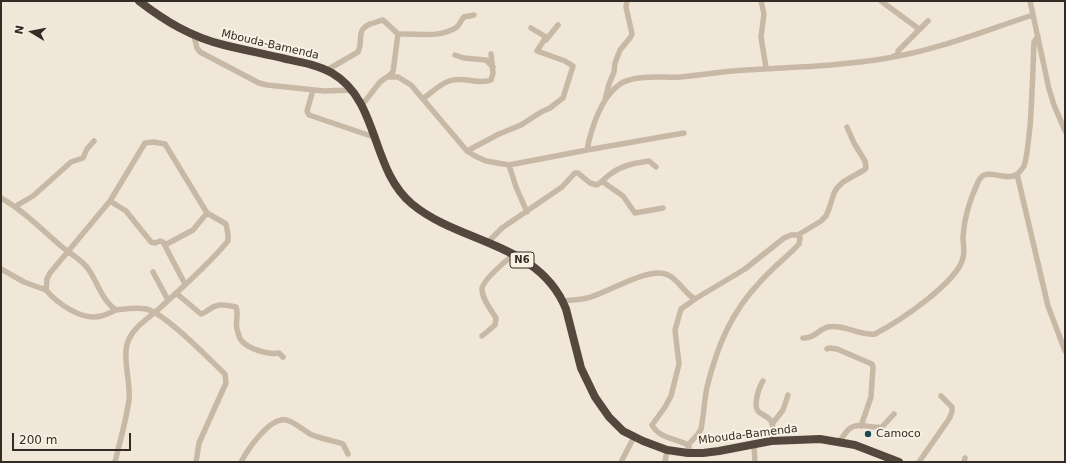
<!DOCTYPE html>
<html>
<head>
<meta charset="utf-8">
<style>
	body { margin:0 }
	#map { position:relative; width:1066px; height:463px; overflow:hidden; background:#f0e7d8; font-family:"DejaVu Sans",sans-serif }
	canvas { display:block }
	.frame { position:absolute; inset:0; border:2px solid #332c26; pointer-events:none }
	.north { position:absolute; left:12px; top:12px; width:40px; height:40px; -webkit-text-stroke:3px #f8f1e4; paint-order:stroke; rotate:280deg; font-size:11px; font-weight:700; line-height:16px; text-align:center; color:#332c26 }
	.north::after { content:''; display:block; margin:auto; width:14px; height:18px; background:#332c26; clip-path:polygon(50% 0,100% 100%,50% 72%,0 100%) }
	.scale { position:absolute; left:12px; top:433px; width:119px; height:18px; box-sizing:border-box; border:2px solid #332c26; border-top:0; padding-left:5px; font-size:12px; line-height:14px; white-space:nowrap; color:#332c26; -webkit-text-stroke:3px #f8f1e4; paint-order:stroke }
</style>
</head>
<body>
<div id="map">
<canvas width="1066" height="463"></canvas>
<div class="frame"></div>
<div class="north">N</div>
<div class="scale">200 m</div>
</div>
<script>
const g = document.querySelector('canvas').getContext('2d');
g.lineJoin = 'round';
function strokePath(path, color, width, dash) { g.strokeStyle = color; g.lineWidth = width; g.lineCap = dash ? 'butt' : 'round'; g.setLineDash(dash || []); g.stroke(path); }
function write(font, color, halo, rows, align = 'center') {
  g.font = font + ' "DejaVu Sans",sans-serif'; g.lineWidth = 4; g.setLineDash([]); g.textBaseline = 'middle'; g.strokeStyle = halo; g.fillStyle = color; for (const [text, x, y, turn = 0] of rows) {
    g.save(); g.translate(x, y); g.rotate((+turn || 0) * Math.PI / 180); g.textAlign = isNaN(turn) ? turn : align; if (halo) g.strokeText(text, 0, 0); g.fillText(text, 0, 0); g.restore();
  }
}
strokePath(new Path2D(`
	M761 1 764 14 761 37 766 68
	M881 1 919 29
	M1030 1 1049 89 1054 105 1065 131
	M194 36 197 48 200 52 259 83 267 85 324 91 351 90
	M546 40 558 25
	M455 55 464 58 486 60 493 67
	M894 56 899 54 898 51 928 21
	M327 70 358 52C364 39 355 31 370 24 375 23 378 21 383 20L398 34
	M387 77 393 72 398 34C418 33 439 39 457 27 460 24 461 20 464 17L474 15
	M313 90 307 111 309 115 374 137
	M423 99C431 93 440 84 449 81 463 76 478 85 491 80L493 73 491 54
	M605 100 609 84 614 72 615 63 620 50 630 38 632 34 626 7 627 1
	M362 105 380 82 387 77H398L411 85 467 151 475 156 486 161 509 165 587 150C591 129 601 97 620 84 635 74 663 78 680 77 702 75 724 71 746 70 793 67 841 66 888 58 938 50 986 30 1033 15
	M587 150 684 133
	M467 151 499 134 521 125 541 112 550 108 555 104 563 98 573 66 565 61 537 51 546 37 531 28
	M509 165 516 187 527 212
	M1017 174 1048 306 1065 351
	M603 182 623 196 635 213 663 208
	M1 198C24 211 41 229 61 246 70 254 82 259 89 270 98 284 102 300 116 310 125 309 137 307 146 309 165 313 209 359 225 374L226 383 199 443 196 462
	M110 201 126 211 151 242 155 243 160 241 163 242 185 284
	M16 206 33 196 71 162 83 158 87 149 94 141
	M488 242 502 228 562 187 575 173H578L590 183 597 185C603 181 607 176 612 173 623 165 635 163 649 161L656 167
	M165 245 193 230 207 213
	M1 269 24 282 46 290
	M153 272 168 300
	M176 293 201 314C205 313 206 311 210 309 218 303 226 305 236 307 239 313 235 322 237 329 238 332 239 338 241 340 248 349 268 355 279 353L283 357
	M562 301C571 300 579 300 587 298 606 294 650 265 668 275 679 280 684 293 695 299
	M482 336 495 325 496 318C491 310 482 299 482 289 482 280 507 260 514 254
	M803 338C814 339 819 329 828 327 845 324 859 336 875 334 898 322 957 283 963 258 965 251 963 244 963 237 964 218 970 199 978 182 985 165 1003 182 1016 175 1019 173 1022 169 1024 166 1028 154 1028 140 1030 127 1032 99 1033 71 1034 42L1038 36
	M827 349 829 348 837 349 872 364 873 367 871 397 861 426
	M763 381C759 387 753 405 758 411 762 416 770 416 772 423 774 428 772 436 771 441
	M772 424 783 410 788 395
	M839 442C842 438 845 433 849 429 858 421 872 429 882 427L894 414
	M688 445 698 434 701 429C704 415 704 401 707 387 717 347 731 312 760 282 772 268 787 257 799 244L800 238 798 235
	M754 445 755 462
	M688 453 689 447 686 444C674 438 659 438 652 425L665 407 671 396 679 364 675 330 681 309 695 299 745 269 784 238 791 235H798L821 221 826 216 829 209 834 193 837 188 843 182 864 170 866 168 865 161 854 143 847 127
	M115 462C120 441 126 421 129 400 131 382 121 355 129 339 135 326 150 317 161 307 184 286 208 265 228 241V234L226 224 207 213 165 144 154 142 145 143 110 201 50 273 47 279 46 290C58 304 82 321 101 316 106 315 111 312 116 310
	M241 462C248 449 272 413 289 421 297 424 303 430 310 434 320 439 332 440 343 444L348 454
	M621 462 634 437
	M665 462 667 450
	M919 462 949 419 952 412V407L941 396
	M964 462 965 458`), '#c7b9a5', 5.5);
strokePath(new Path2D(`
	M139 1C165 21 191 37 224 45 244 50 265 54 286 59 301 62 318 65 332 73 380 101 370 169 412 204 460 244 539 242 566 309L581 368 595 397 609 417 623 431 643 441 667 450 688 453H703L719 451 771 441 820 439 855 445 899 462`), '#54473d', 8);
for (const [x, y, r, color] of [
	[868,434,4,"#1e4852"]
]) { const dot = new Path2D(); dot.arc(x, y, r, 0, 2 * Math.PI); g.fillStyle = color; g.fill(dot); strokePath(dot, '#f8f1e4', 1.5); }
for (const [x, y, w] of [
	[522,260,24]
]) { const box = new Path2D(); box.roundRect(x - w / 2, y - 8, w, 16, 3); g.fillStyle = '#f8f1e4'; g.fill(box); strokePath(box, '#332c26', 1); }
write('bold 10px', '#332c26', null, [
	["N6",522,260]
]);
write('11px', '#332c26', '#f8f1e4', [
	["Mbouda-Bamenda",270,45,13],
	["Mbouda-Bamenda",748,435,-7]
]);
write('11px', '#332c26', '#f8f1e4', [
	["Camoco",876,434]
], 'left');
</script>
</body>
</html>
